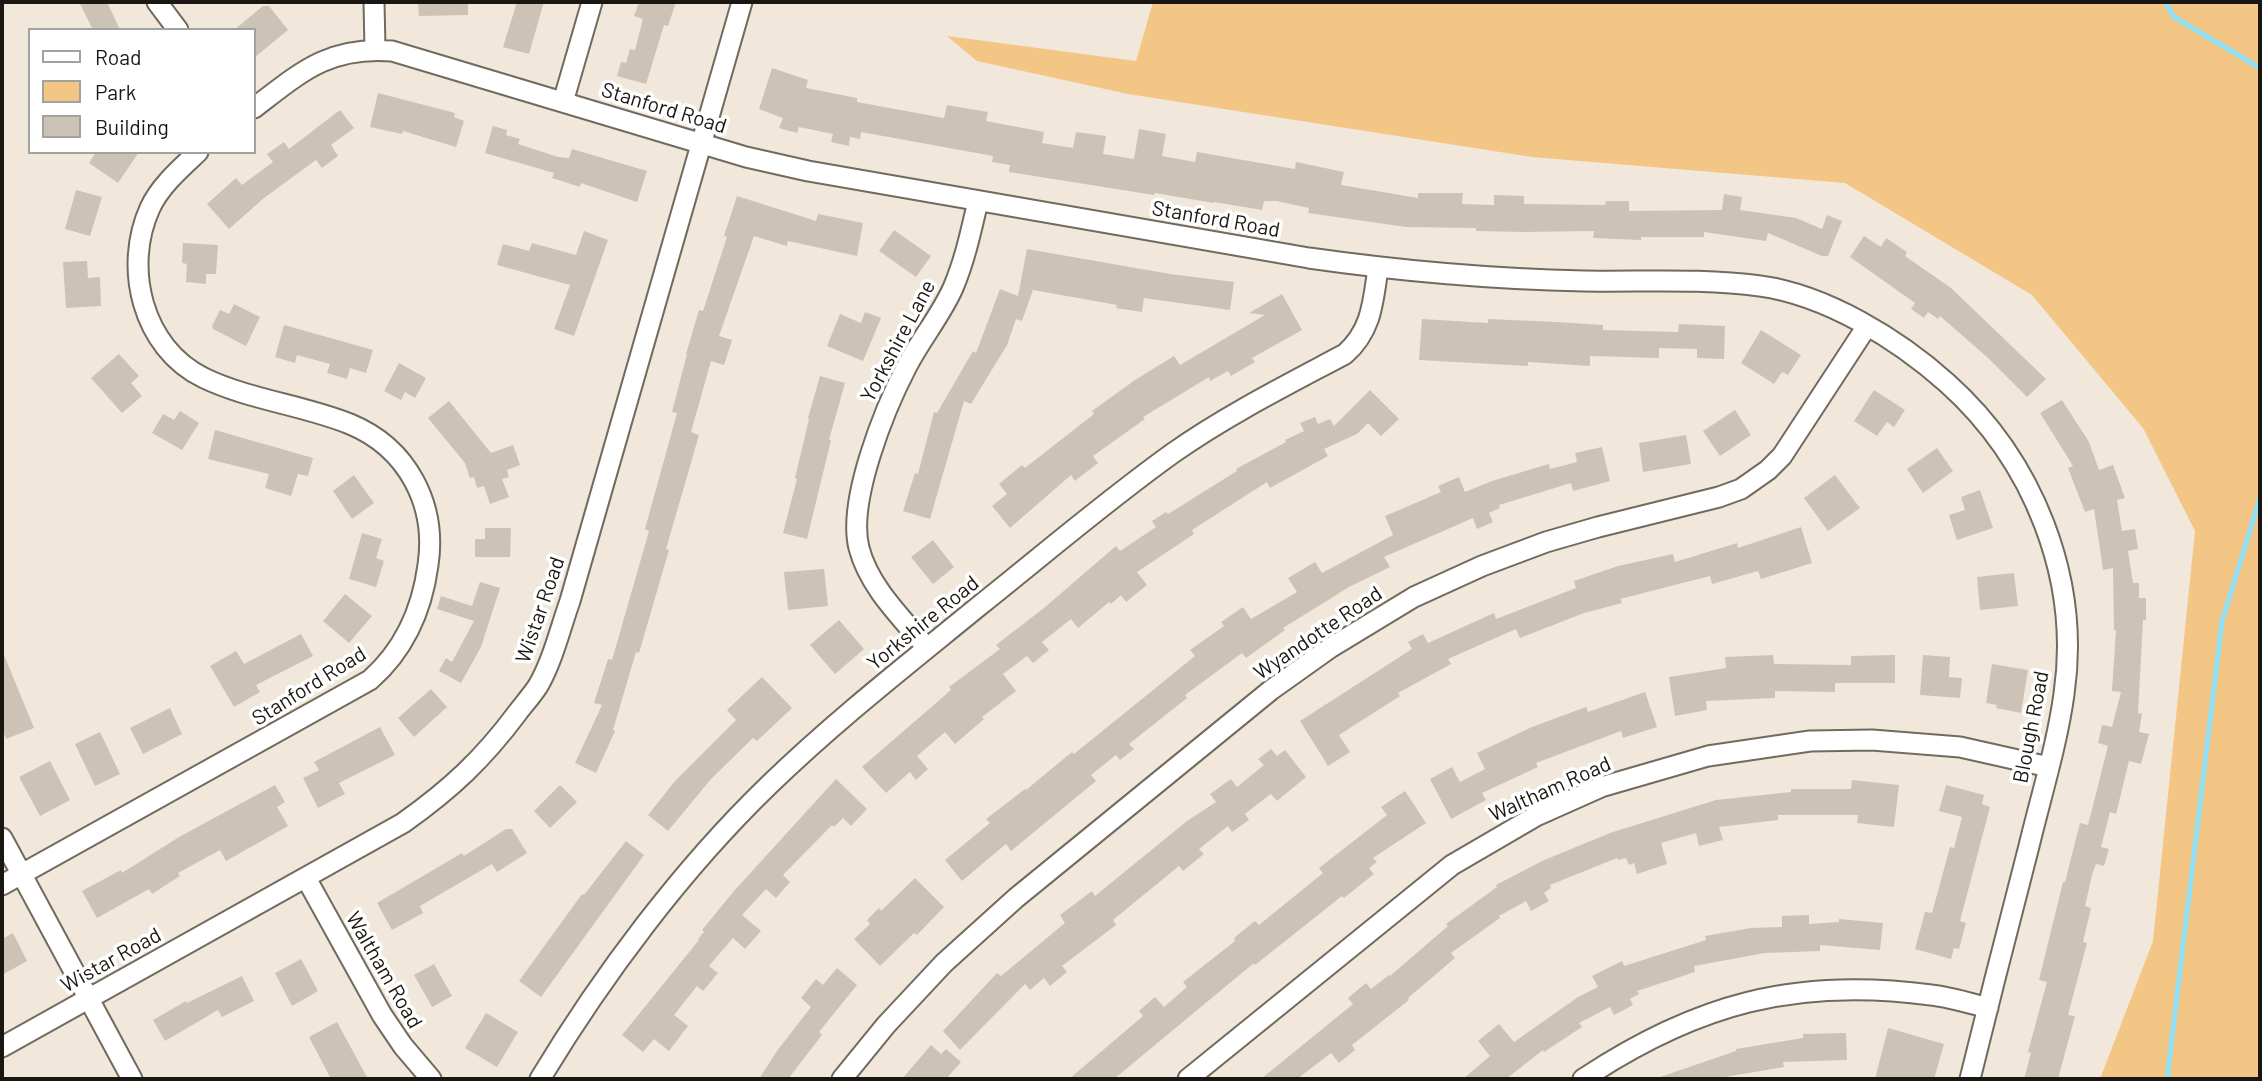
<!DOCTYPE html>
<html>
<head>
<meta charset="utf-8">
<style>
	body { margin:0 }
	#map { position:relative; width:2262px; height:1081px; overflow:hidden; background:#f1e8db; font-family:Barlow,sans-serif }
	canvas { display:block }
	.frame { position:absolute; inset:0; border:4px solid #1a1712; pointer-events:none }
	.legend { position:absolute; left:28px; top:28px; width:228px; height:126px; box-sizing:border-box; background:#fff; border:2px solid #a3a2a0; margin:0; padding:9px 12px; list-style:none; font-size:21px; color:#1a1712 }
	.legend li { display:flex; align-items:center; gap:14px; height:35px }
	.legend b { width:35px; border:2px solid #a3a2a0 }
</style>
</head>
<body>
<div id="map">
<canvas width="2262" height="1081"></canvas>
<div class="frame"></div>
<ul class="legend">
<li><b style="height:9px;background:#fff"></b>Road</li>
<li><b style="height:19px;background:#f3c685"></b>Park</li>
<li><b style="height:19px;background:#ccc3b6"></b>Building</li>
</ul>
</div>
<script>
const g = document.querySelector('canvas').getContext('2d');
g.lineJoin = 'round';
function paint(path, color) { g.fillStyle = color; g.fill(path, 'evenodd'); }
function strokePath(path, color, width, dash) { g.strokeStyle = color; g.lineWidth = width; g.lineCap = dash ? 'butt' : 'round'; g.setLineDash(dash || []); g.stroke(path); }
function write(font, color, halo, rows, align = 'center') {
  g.font = font + ' Barlow,sans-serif'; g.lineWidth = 7; g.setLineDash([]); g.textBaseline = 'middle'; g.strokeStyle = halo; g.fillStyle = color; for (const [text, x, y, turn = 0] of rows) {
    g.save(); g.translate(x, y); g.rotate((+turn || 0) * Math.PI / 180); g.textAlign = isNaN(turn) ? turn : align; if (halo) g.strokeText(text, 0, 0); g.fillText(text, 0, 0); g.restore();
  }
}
paint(new Path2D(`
	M1153 2H2260V1079H2100L2153 941 2195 531 2143 428 2032 295 1845 183 1532 157 1128 94 977 61 947 36 1136 61Z`), '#f3c685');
strokePath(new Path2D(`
	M2165 2 2174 17 2260 68
	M2167 1079 2222 621 2260 498`), '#91e0f6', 5);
paint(new Path2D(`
	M79 2H107L120 30H93Z
	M418 2H468V15L419 16Z
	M517 2H544L529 54 503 47Z
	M639 2H676L668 26 664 25 646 84 617 76 621 62 626 63 630 49 635 50 643 19 634 16Z
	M263 6H269L288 30 254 58V30H234Z
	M772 68 808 80 806 88 857 98V102L944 118 947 105 988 112 986 121 1044 132 1042 143 1073 148 1076 132 1106 136 1103 154 1134 159 1139 129 1166 134 1162 156 1195 162 1197 152 1295 169 1296 162 1344 172 1341 185 1418 198V193H1463L1462 204 1494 205V195L1524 196V204L1605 205 1606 201H1629V211L1722 210 1724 194 1742 197 1740 210 1796 218 1822 229 1827 215 1842 221 1828 256H1822L1768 233 1766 241 1704 232V237H1641V240L1593 238 1594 231 1523 232 1476 231V228L1406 227 1308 213 1309 208 1276 201H1264L1262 210 1214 202V203L1155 193 1154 195 1009 172 1010 165 992 162 993 156 861 132 860 139 850 137 849 146 831 142 833 134 799 127 797 133 779 128 783 118 759 109Z
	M378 93 455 113 454 117 464 121 456 147 403 131 402 134 370 127Z
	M340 110 354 128 331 145 338 156 322 168 316 160 264 198 229 229 207 204 236 178 242 185 273 162 267 154 284 142 289 149Z
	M493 126 507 130 506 135 520 139 518 144 558 157 569 158 572 149 647 171 637 202 581 183 580 187 552 178 554 173 485 153Z
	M96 152H139L118 183 89 163Z
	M76 190 102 197 90 236 65 229Z
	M737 196 816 221 818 214 863 223 857 256 788 241 787 246 754 236 719 336 732 340 724 365 711 361 691 432 699 435 666 549 669 550 639 653 636 652 613 730 615 731 596 773 575 763 602 705 594 703 608 659 612 660 649 531 645 529 677 413 672 412 687 354H686L699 310 703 311 727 237 724 236Z
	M894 230 931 256 916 277 879 251Z
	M584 231 608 240 574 336 554 329 570 285 497 265 503 244 529 251 532 243 576 255Z
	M1864 236 1881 247 1886 238 1907 252 1905 256 1951 288 2046 379 2027 397 1987 357 1940 316 1938 319 1928 312 1924 318 1911 309 1915 303 1850 257Z
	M183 243 218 245 216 274H206V284L186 282 187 264 182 263Z
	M1027 249 1170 274 1234 282 1230 310 1144 298 1142 312 1116 308 1117 305 1033 290 1022 321 1016 319 1007 345 971 404 964 401 930 519 903 511 915 473 918 474 934 412 937 413 973 351 976 353 1000 289 1018 296Z
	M87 261 88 278 100 277 101 306 66 308 63 262Z
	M1282 294 1302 330 1252 358 1255 362 1231 376 1228 371 1210 381 1209 377 1143 417 1145 419 1093 456 1098 463 1075 481 1071 475 1010 528 992 506 1007 494 999 484 1022 465 1025 468 1094 414 1092 411 1135 380 1174 356 1180 365 1265 315 1249 313Z
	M234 304 260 317 246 346 213 329 212 326 220 310 229 314Z
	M865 312 881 318 863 361 827 346 840 314 861 323Z
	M1422 319 1488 323V319L1556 322 1603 325V330L1678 332 1679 324 1725 326 1724 359 1697 358V349L1659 348V358L1590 356V366L1528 362V366L1419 360Z
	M284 325 373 350 366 373 350 368 347 379 327 373 330 364 297 355 295 363 275 357Z
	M1761 330 1801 355 1788 375 1782 372 1774 384 1741 363Z
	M119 354 139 376 131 383 142 396 122 413 91 378Z
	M399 363 426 378 415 398 405 392 401 400 384 391Z
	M820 376 845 383 829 440H831L807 539 783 533 797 479 795 478 809 419 808 418Z
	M1370 390 1399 419 1381 436 1368 423 1357 434 1324 449 1328 456 1270 488 1267 482 1192 530 1194 534 1137 572 1147 585 1126 602 1121 595 1111 604 1109 602 1078 628 1071 619 1042 642 1049 650 1033 663 1027 656 1003 674 1016 691 982 717 984 719 955 744 945 732 917 756 928 769 916 780 910 772 886 793 862 767 951 690 949 687 1000 649 996 645 1044 608 1116 546 1120 551 1156 527 1152 521 1166 512 1168 514 1237 471 1236 469 1286 442 1285 440 1304 431 1300 423 1315 417 1318 424 1330 419 1334 426Z
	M1874 390 1905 410 1894 427 1887 422 1877 436 1854 421Z
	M2062 400 2089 442 2099 470 2113 465 2125 498 2117 500 2122 531 2135 529 2138 549 2128 551 2133 583H2139V598H2146V620H2143L2138 713 2142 714 2139 732 2149 734 2141 764 2129 761 2116 814 2110 812 2101 847 2109 849 2104 866 2096 864 2092 875 2085 906 2091 908 2083 942 2087 943 2068 1015 2075 1016 2058 1079H2024L2031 1053 2028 1052 2047 982 2039 980 2063 882H2065L2080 823 2088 825 2108 746 2098 743 2102 725 2112 727 2121 692 2112 691 2116 630H2114L2113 568 2103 570 2094 509 2085 512 2068 468 2073 466 2040 413Z
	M449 401 491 453 513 445 520 465 507 470 509 477 502 479 509 497 490 504 484 486 477 488 474 477 470 478 465 463 428 418Z
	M1735 410 1751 435 1720 456 1703 431Z
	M180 411 199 423 182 450 152 433 163 414 174 420Z
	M215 430 313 458 308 476 298 474 291 496 265 488 269 474 208 459Z
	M1686 435 1691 464 1643 472 1639 443Z
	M1602 447 1610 481 1573 491 1571 483 1499 505 1500 508 1489 513 1493 522 1477 529 1473 518 1384 557 1390 567 1349 587 1283 628 1285 630 1246 658 1242 653 1185 695 1187 698 1129 744 1134 749 1120 760 1116 755 1091 775 1096 781 1011 851 1006 844 962 881 945 860 990 823 986 819 1025 789 1026 790 1072 752 1074 754 1195 656 1190 650 1224 626 1221 622 1243 607 1251 619 1297 592 1288 578 1315 562 1322 573 1393 535 1385 516 1441 492 1438 486 1459 477 1465 492 1492 481 1549 464 1550 469 1577 462 1575 453Z
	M1937 448 1953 471 1923 493 1907 469Z
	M354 475 374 503 352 519 333 491Z
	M1835 475 1860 508 1828 531 1804 498Z
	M1980 490 1993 528 1957 540 1949 515 1965 510 1961 497Z
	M1801 527 1812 563 1761 579 1758 571 1712 584 1710 576 1620 599 1622 603 1584 613 1520 638 1516 629 1448 659 1451 664 1398 693 1400 696 1339 735 1350 752 1328 766 1300 721 1412 649 1408 642 1423 634 1428 643 1494 613 1496 619 1576 588 1574 581 1618 566 1673 554 1675 562 1737 543 1738 548Z
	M485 528H511L510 557H475V539H485Z
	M362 533 382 539 376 558 384 561 376 587 349 579Z
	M933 540 954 567 933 584 911 557Z
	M824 569 828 606 788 610 784 572Z
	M2014 573 2018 606 1980 610 1977 577Z
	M480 582 500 588 481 647 461 683 439 671 446 658 452 662 474 621 437 609 441 596 472 606Z
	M345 594 372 616 349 643 323 621Z
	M839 620 864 649 835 674 810 645Z
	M301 634 313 656 256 685 260 692 234 707 210 666 236 651 244 664Z
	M2 650 34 728 6 739 2 728Z
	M1773 655 1774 664 1851 665V656L1895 655V683H1835V692L1775 691V698L1706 701 1707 710 1675 716 1669 677 1726 668 1725 657Z
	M1923 655 1950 657 1949 677 1962 678 1960 698 1920 695Z
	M1992 664 2028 670 2021 713 1996 708 1997 705 1986 703Z
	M762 677 792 708 757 741 753 738 711 779 668 831 648 815 675 781 736 720 727 710Z
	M431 689 447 707 414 737 398 718Z
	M1645 692 1657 727 1623 738 1621 731 1536 763 1538 767 1482 793 1486 800 1451 819 1430 779 1452 767 1460 782 1485 769 1477 753 1532 727 1586 707 1588 712Z
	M170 708 182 734 143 754 130 728Z
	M380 727 395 755 339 783 345 794 318 808 303 778 319 770 314 762Z
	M100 732 120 774 95 786 75 744Z
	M1271 749 1277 756 1285 750 1306 777 1277 801 1271 794 1259 803 1245 814 1249 820 1232 832 1228 826 1199 849 1204 854 1183 871 1179 866 1113 920 1116 925 1062 966 1067 972 1050 986 1044 978 1030 990 1025 984 960 1050 943 1031 997 973 1001 976 1065 923 1060 915 1092 891 1095 896 1187 821 1216 802 1210 794 1231 779 1237 787 1264 765 1258 759Z
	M50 761 70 800 40 816 19 777Z
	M836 779 867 809 851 826 843 818 834 827 832 825 783 875 790 882 776 898 766 889 742 915 761 931 745 949 733 938 709 966 718 973 703 991 697 986 674 1015 688 1026 669 1051 654 1039 643 1052 622 1035 699 940 698 939 704 932 702 930 734 891Z
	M1852 780 1899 785 1894 827 1857 823 1858 815H1778V820L1719 827 1723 840 1699 846 1696 833 1661 843 1667 864 1637 874 1634 863 1629 865 1626 858 1618 860 1617 858 1550 885 1551 888 1544 893 1549 901 1531 911 1526 901 1499 916 1500 918 1451 953 1455 958 1408 998 1409 1000 1352 1045 1355 1050 1339 1063 1331 1053 1297 1079H1261L1353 1004 1348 998 1366 983 1371 989 1389 975 1390 976 1448 926 1446 924 1497 887 1496 885 1542 861 1610 833 1716 800 1791 792V789H1851Z
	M275 785 285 802 277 807 288 826 226 861 220 850 178 873 180 876 152 894 149 889 97 918 82 891 121 870 122 873 179 837Z
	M560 785 577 802 550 828 534 811Z
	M1946 785 1984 795 1982 804 1990 807 1960 921 1966 923 1959 949 1954 948 1951 959 1915 949 1925 912 1932 913 1950 847 1954 848 1962 817 1939 811Z
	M1405 791 1426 823 1373 858 1377 862 1369 868 1374 874 1344 898 1342 896 1255 965 1254 963 1114 1079H1069L1143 1016 1139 1011 1155 997 1164 1007 1187 987 1183 982 1235 941 1234 938 1255 921 1259 925 1323 873 1319 868 1387 815 1381 807Z
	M506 829H512L527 853 497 872 492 864 420 906 423 913 392 930 377 903 462 853 464 856Z
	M626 841 644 855 541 997 519 981 582 894 584 895Z
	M915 878 944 907 917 935 914 933 880 966 854 939 870 924 867 920 879 908 881 911Z
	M1809 915V924L1839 922V919L1883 923 1880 950 1820 945V951L1765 953 1694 966 1695 972 1637 991 1639 994 1630 999 1633 1005 1614 1015 1610 1007 1579 1023 1582 1027 1544 1052 1543 1050 1506 1079H1463L1490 1056 1478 1041 1499 1024 1514 1042 1578 997 1598 987 1592 976 1622 961 1624 966 1706 940 1705 936 1751 928 1782 927V916Z
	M13 933 27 961 2 975V939Z
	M301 959 318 991 292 1006 275 973Z
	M434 964 452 996 432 1007 414 975Z
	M837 968 857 985 819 1032 822 1035 788 1079H759L777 1051 811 1007 801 998 816 979 823 985Z
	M242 976 254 1001 222 1017 218 1010 165 1041 153 1020 186 1001 187 1003Z
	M486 1013 518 1032 497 1067 465 1048Z
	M337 1022 368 1079H331L309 1037Z
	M1888 1028 1944 1044 1934 1079H1875Z
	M1846 1033 1847 1060 1783 1062 1784 1067 1725 1077 1726 1079H1660V1077L1736 1051V1049L1803 1038V1034Z
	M931 1045 941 1054 946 1049 961 1062 946 1079H902Z`), '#ccc3b6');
const minor = new Path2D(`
	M157 2 178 30
	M374 2 375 49
	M563 102 592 2
	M254 108C301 72 329 46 392 51L746 157 808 171 1309 258C1400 271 1491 279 1584 281 1642 282 1702 278 1760 286 1826 295 1898 339 1947 383 2033 460 2081 578 2064 694 2057 745 2041 796 2029 846 2009 924 1989 1001 1970 1079
	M927 648C902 618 869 587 859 548 847 501 885 408 907 366 921 339 941 315 953 288 965 260 971 231 978 201
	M2 838 132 1079
	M306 878 382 1015 403 1046 431 1079
	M2 885 370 680C404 650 422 610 428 565 437 505 408 448 350 424 303 405 250 400 204 378 142 348 123 267 150 208 160 186 181 168 198 152
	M2 1047 403 823C451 789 483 759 518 712 525 703 532 695 538 686 553 660 560 629 570 601L742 2
	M540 1079C602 976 682 869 769 785 835 721 908 664 979 606 1043 555 1106 501 1173 453 1227 415 1287 385 1345 354 1372 330 1373 302 1378 268
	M842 1079 886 1025 944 963 1016 898 1271 690 1330 648 1414 597 1482 566 1546 542 1598 527 1719 497 1741 489 1768 470 1782 456 1867 326
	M1188 1079 1452 865 1536 816 1601 787 1708 756 1810 741 1872 740 1960 747 2049 767
	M1583 1079C1696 1004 1795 977 1931 995 1950 997 1969 1003 1988 1008`);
strokePath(minor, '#726a5e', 23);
strokePath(minor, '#fff', 19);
write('21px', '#1a1712', '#fff', [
	["Stanford Road",664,108,17],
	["Stanford Road",1216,219,10],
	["Yorkshire Lane",898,341,-62],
	["Wistar Road",540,610,-71],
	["Yorkshire Road",923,623,-39],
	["Wyandotte Road",1318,633,-34],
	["Stanford Road",309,686,-32],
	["Blough Road",2031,727,-79],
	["Waltham Road",1550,789,-24],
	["Wistar Road",111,960,-29],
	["Waltham Road",384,970,60]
]);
</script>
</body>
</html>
